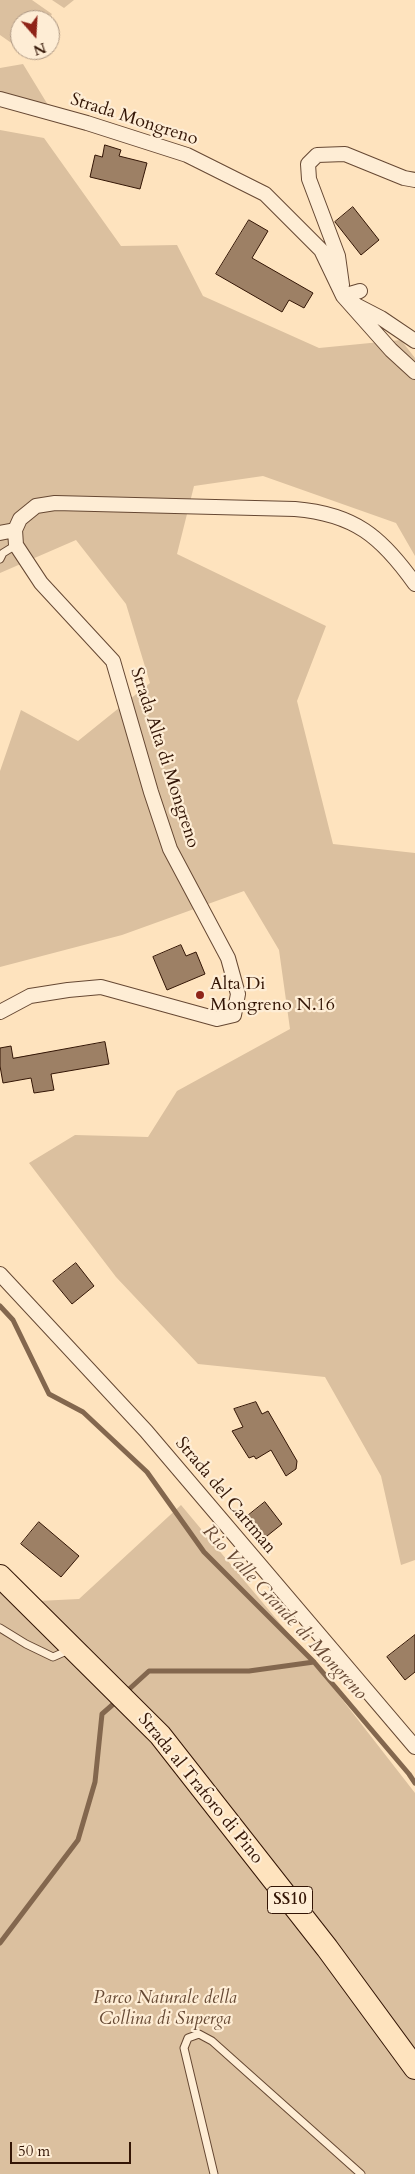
<!DOCTYPE html>
<html>
<head>
<meta charset="utf-8">
<style>
	body { margin:0 }
	#map { position:relative; width:415px; height:2174px; overflow:hidden; background:#fee3be; font-family:Cardo,serif }
	canvas { display:block }
	.north { position:absolute; left:10px; top:10px; width:50px; height:50px; box-sizing:border-box; background:#feedd5; border:1px solid #ad9782; border-radius:50%; rotate:161deg; font-size:14px; font-weight:700; line-height:20px; text-align:center; color:#331505 }
	.north::after { content:''; display:block; margin:auto; width:18px; height:22px; background:#8f2418; clip-path:polygon(50% 0,100% 100%,50% 72%,0 100%) }
	.scale { position:absolute; left:10px; top:2142px; width:121px; height:22px; box-sizing:border-box; border:2px solid #331505; border-top:0; padding-left:6px; font-size:15px; line-height:18px; white-space:nowrap; color:#331505; -webkit-text-stroke:4px #feedd5; paint-order:stroke }
</style>
</head>
<body>
<div id="map">
<canvas width="415" height="2174"></canvas>
<div class="north">N</div>
<div class="scale">50 m</div>
</div>
<script>
const g = document.querySelector('canvas').getContext('2d');
g.lineJoin = 'round';
function paint(path, color) { g.fillStyle = color; g.fill(path, 'evenodd'); }
function strokePath(path, color, width, dash) { g.strokeStyle = color; g.lineWidth = width; g.lineCap = dash ? 'butt' : 'round'; g.setLineDash(dash || []); g.stroke(path); }
function write(font, color, halo, rows, align = 'center') {
  g.font = font + ' Cardo,serif'; g.lineWidth = 4.5; g.setLineDash([]); g.textBaseline = 'middle'; g.strokeStyle = halo; g.fillStyle = color; for (const [text, x, y, turn = 0] of rows) {
    g.save(); g.translate(x, y); g.rotate((+turn || 0) * Math.PI / 180); g.textAlign = isNaN(turn) ? turn : align; if (halo) g.strokeText(text, 0, 0); g.fillText(text, 0, 0); g.restore();
  }
}
paint(new Path2D(`
	M0 0H32L52 14 47 20H20V49L0 35Z
	M52 0H74L64 8Z
	M23 64 48 105 0 93V68Z
	M0 130 44 138 121 246 177 245 203 296 319 348 401 340 415 358V556L396 523 263 476 194 486 177 554 326 626 297 701 333 844 415 853V1560L401 1565 381 1476 325 1377 198 1364 116 1277 29 1163 75 1135 148 1137 177 1091 290 1029 279 950 244 891 122 935 0 967V771L21 710 78 741 150 683 126 604 76 540 0 573Z
	M181 1505 324 1676 415 1793V2174H0V1585L17 1602 79 1599Z`), '#dbc09f');
strokePath(new Path2D(`
	M0 1306 13 1320 49 1394 83 1412 147 1472 204 1552 314 1662 409 1774 415 1783
	M126 1692 149 1671H249L314 1662
	M0 1943 78 1840 95 1782 102 1714 118 1700`), '#83674e', 5);
const building = new Path2D(`
	M105 145 121 150 119 156 147 163 140 189 90 177 95 155 102 157Z
	M353 207 379 240 361 255 335 222Z
	M249 220 268 231 252 258 313 293 304 308 289 300 282 312 216 274Z
	M181 945 186 956 196 952 205 974 167 990 153 957Z
	M105 1042 109 1064 51 1074 54 1090 34 1093 31 1078 3 1083 0 1066V1048L11 1046 13 1058Z
	M76 1263 94 1286 72 1304 53 1281Z
	M256 1402 262 1414 268 1411 297 1461 296 1469 286 1476 271 1450 256 1459 254 1456 249 1458 232 1431 243 1427 234 1409Z
	M265 1502 282 1524 262 1540 245 1518Z
	M39 1522 79 1556 61 1577 21 1544Z
	M415 1635V1672L405 1680 387 1657Z`);
paint(building, '#9d8065');
strokePath(building, '#331505', 1);
const service = new Path2D(`
	M0 559 3 553 16 545
	M0 1628 26 1644 53 1657 69 1650
	M214 2174 184 2048 188 2038 199 2034 212 2041 361 2174`);
const minor = new Path2D(`
	M0 99 87 123 187 155 265 194 321 250 343 296 391 350 415 372
	M342 285 338 256 309 179 308 164 317 155 345 154 404 178 415 180
	M343 296 360 291
	M354 304 381 318 415 341
	M0 533 15 530
	M0 1012 30 996 68 990 101 987 217 1019 234 1015 238 994 228 958 170 849 151 792 113 661 41 583 16 545 15 530 20 519 36 506 55 503 295 509C354 514 381 536 415 584
	M0 1274 146 1431 415 1747`);
const primary = new Path2D(`
	M0 1576 160 1735 327 1948 415 2068`);
strokePath(service, '#664833', 9);
strokePath(minor, '#664833', 16);
strokePath(primary, '#331505', 24);
strokePath(service, '#feedd5', 7);
strokePath(minor, '#feedd5', 14);
strokePath(primary, '#fee3be', 22);
for (const [x, y, r, color] of [
	[200,995,5,"#8f2418"]
]) { const dot = new Path2D(); dot.arc(x, y, r, 0, 2 * Math.PI); g.fillStyle = color; g.fill(dot); strokePath(dot, '#feedd5', 2); }
for (const [x, y, w] of [
	[290,1900,45]
]) { const box = new Path2D(); box.roundRect(x - w / 2, y - 13.5, w, 27, 4); g.fillStyle = '#feedd5'; g.fill(box); strokePath(box, '#331505', 1); }
write('bold 16px', '#331505', null, [
	["SS10",290,1900]
]);
write('18px', '#331505', '#feedd5', [
	["Strada Mongreno",134,120,18],
	["Strada Alta di Mongreno",164,758,72],
	["Strada del Cartman",225,1496,50],
	["Strada al Traforo di Pino",200,1789,51]
]);
write('18px', '#331505', '#feedd5', [
	["Alta Di",210,985],
	["Mongreno N.16",210,1006]
], 'left');
write('italic 18px', '#654833', '#feedd5', [
	["Parco Naturale della",165,1999],
	["Collina di Superga",165,2020]
]);
write('italic 19px', '#694b36', '#feedd5', [
	["Rio Valle Grande di Mongreno",284,1613,47]
]);
</script>
</body>
</html>
